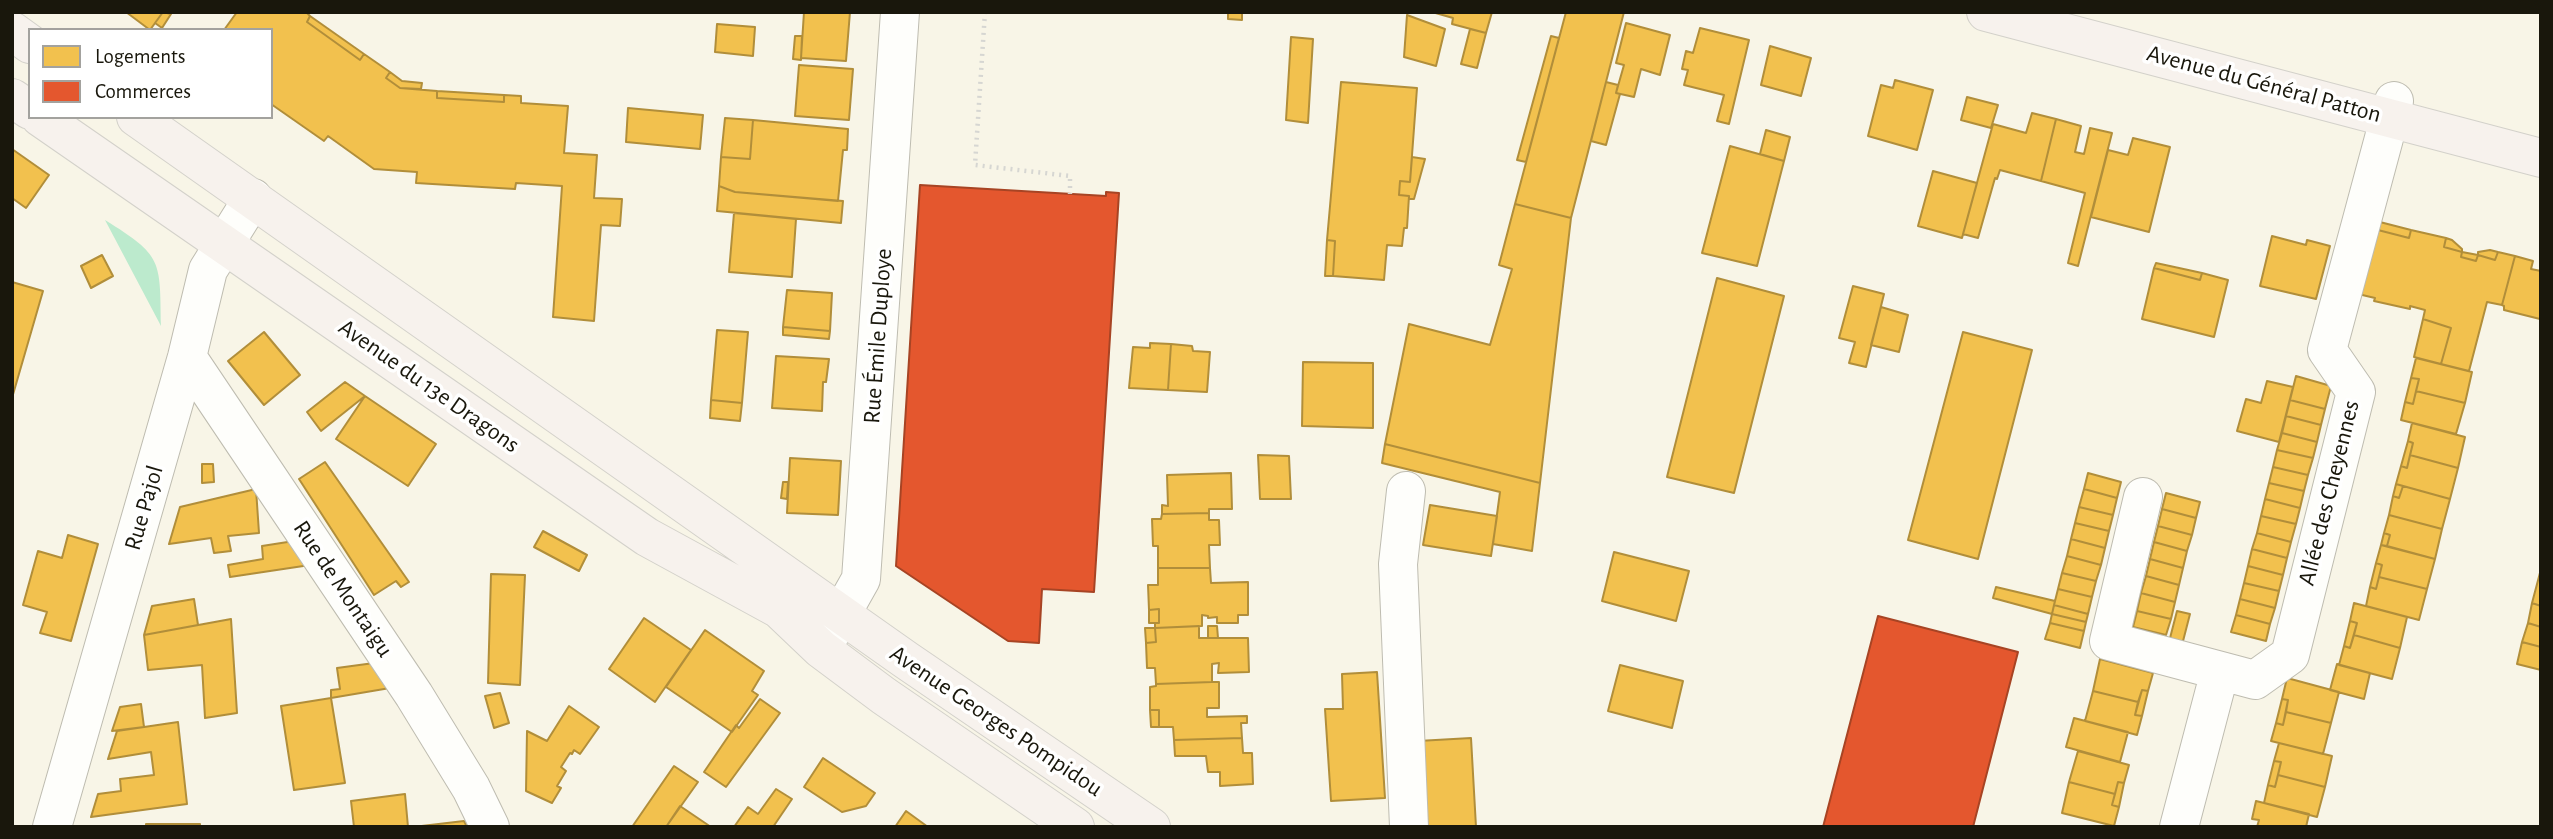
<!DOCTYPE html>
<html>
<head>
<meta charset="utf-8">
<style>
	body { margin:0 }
	#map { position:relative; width:2553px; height:839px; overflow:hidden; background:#f8f5e7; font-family:"Alegreya Sans",sans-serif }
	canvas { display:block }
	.frame { position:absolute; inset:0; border:14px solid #19170c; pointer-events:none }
	.legend { position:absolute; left:28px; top:28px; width:245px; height:91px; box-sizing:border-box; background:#fff; border:2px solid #a3a29e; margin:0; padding:9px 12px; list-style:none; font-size:21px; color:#19170c }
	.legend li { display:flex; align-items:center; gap:14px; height:35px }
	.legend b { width:35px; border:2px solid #a3a29e }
</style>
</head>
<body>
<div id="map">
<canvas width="2553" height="839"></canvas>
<div class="frame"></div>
<ul class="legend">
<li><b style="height:19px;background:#f2c14e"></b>Logements</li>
<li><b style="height:19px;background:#e4572e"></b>Commerces</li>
</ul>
</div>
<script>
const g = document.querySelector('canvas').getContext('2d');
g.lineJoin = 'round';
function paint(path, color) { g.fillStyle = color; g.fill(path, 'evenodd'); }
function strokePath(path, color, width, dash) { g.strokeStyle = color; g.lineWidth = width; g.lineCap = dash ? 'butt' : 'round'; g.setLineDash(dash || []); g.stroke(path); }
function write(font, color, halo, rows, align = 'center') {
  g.font = font + ' "Alegreya Sans",sans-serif'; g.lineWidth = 7; g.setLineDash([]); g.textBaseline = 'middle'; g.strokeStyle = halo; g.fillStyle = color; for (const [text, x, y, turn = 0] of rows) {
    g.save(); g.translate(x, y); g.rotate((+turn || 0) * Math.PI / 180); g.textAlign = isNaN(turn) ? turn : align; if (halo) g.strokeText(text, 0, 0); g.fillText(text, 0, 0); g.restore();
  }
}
paint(new Path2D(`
	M105 220C163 256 160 260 161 326Z`), '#bceacd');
const homes = new Path2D(`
	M126 12H163L150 30Z
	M163 12 171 14 162 28 155 23Z
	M237 12H306L310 16 307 22 360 60 364 54 390 72 386 78 400 88 437 91V98L504 102V95L521 96V103L568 106 564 153 597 155 594 198 622 199 620 226 601 225 594 321 553 317 562 186 516 183 515 189 416 183 417 172 374 169 328 136 324 141 271 104V30H224Z
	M804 12H850L846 61 801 58Z
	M1228 12H1242V20L1228 19Z
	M1432 12H1492L1486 33 1452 24 1453 18Z
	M1566 12H1624L1571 218 1515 204Z
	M1407 15 1445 29 1436 66 1404 57Z
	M310 16 364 54 360 60 307 22Z
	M1626 23 1670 35 1660 75 1641 69 1634 97 1616 93 1624 65 1616 63Z
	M717 24 755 27 753 56 715 52Z
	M1700 28 1749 40 1729 124 1717 121 1724 95 1684 85 1688 70 1682 69 1686 51 1693 53Z
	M1470 29 1486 33 1477 68 1461 64Z
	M795 36H802L801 60 793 59Z
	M1551 36 1559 38 1526 162 1517 160Z
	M1291 37 1313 39 1308 123 1286 120Z
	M1770 46 1811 58 1801 96 1761 85Z
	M799 65 853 69 849 120 795 116Z
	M390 72 402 81 422 83 421 89 400 88 386 78Z
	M1895 80 1933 90 1917 150 1868 136 1881 85 1893 88Z
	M1341 82 1417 88 1410 182 1400 181 1399 195 1409 196 1407 228H1404L1402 246 1387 245 1384 280 1333 276 1335 241 1327 240Z
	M1606 82 1618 85 1616 93 1620 94 1606 145 1591 141Z
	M437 91 504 95V102L437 98Z
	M1967 97 1998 105 1991 128 1961 120Z
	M628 108 703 115 700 149 626 142Z
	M2032 113 2056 119 2041 181 2000 170 1997 179 1995 178 1978 238 1963 234 1993 124 2026 133Z
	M725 118 753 120 750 159 721 157Z
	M2056 119 2081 126 2075 152 2084 154 2090 128 2112 133 2078 266 2068 263 2085 193 2041 181Z
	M753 120 848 129 847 150H843L838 201 735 192 719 186 721 157 750 159Z
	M1766 130 1790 137 1784 161 1760 154Z
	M2133 138 2170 147 2149 232 2091 217 2108 150 2128 155Z
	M1730 146 1784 161 1757 266 1702 253Z
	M12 149 49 175 26 208 12 198Z
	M1412 157 1425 159 1414 199H1409V196L1399 195 1400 181 1410 182Z
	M1933 171 1977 183 1962 238 1918 226Z
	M719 186 735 192 843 201 841 223 717 211Z
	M1515 204 1571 218 1540 483 1385 444 1409 324 1490 345 1512 269 1499 265Z
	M734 213 796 219 792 277 729 272Z
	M2376 221 2411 230 2409 238 2374 229Z
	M2374 229 2409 238 2411 230 2446 238 2444 247 2462 252 2461 257 2476 261 2478 255 2495 260 2498 252 2515 256 2502 305 2487 302 2469 371 2441 364 2451 328 2423 319 2425 310 2410 306V309L2374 301 2375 298 2358 294Z
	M2272 236 2306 245 2307 240 2330 246 2316 299 2260 286Z
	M2446 238 2452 240 2462 249V252L2444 247Z
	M1327 240 1335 241 1333 276H1325Z
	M2490 250 2498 252 2495 260 2478 255V252Z
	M2462 252 2478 255 2476 261 2461 257Z
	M102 255 113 276 91 288 81 266Z
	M2515 256 2533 261 2531 269 2541 271 2540 319 2504 310V306L2502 305Z
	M2156 263 2202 273 2200 280 2154 268Z
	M2154 268 2200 280 2202 273 2228 280 2214 337 2142 319Z
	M1717 278 1784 296 1734 493 1667 477Z
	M12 282 43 291 12 398Z
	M1853 286 1884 294 1866 367 1849 363 1855 342 1839 338Z
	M787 290 832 293 830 331 783 327Z
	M1881 307 1908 315 1899 352 1871 345Z
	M2423 319 2451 328 2441 364 2414 357Z
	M783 327 830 331 829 339 783 335Z
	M717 330 748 332 742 403 711 400Z
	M264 332 300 375 264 405 228 361Z
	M1963 332 2032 350 1978 559 1908 540Z
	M1150 343 1171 344 1168 390 1129 388 1133 347 1150 348Z
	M1171 344 1192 346 1193 351 1210 352 1207 392 1168 390Z
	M776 356 829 359 826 382H823L822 411 772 408Z
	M2416 358 2472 372 2465 403 2416 391 2419 379 2411 378Z
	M1303 362 1373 363V428L1302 426Z
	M2296 376 2331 386 2325 409 2290 400Z
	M2411 378 2419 379 2413 404 2405 402Z
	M2267 381 2293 387 2279 442 2237 431 2246 399 2261 403Z
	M345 382 365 396 321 431 307 412Z
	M2416 391 2465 403 2456 434 2401 420 2405 402 2413 404Z
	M365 396 436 444 408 486 336 439Z
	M711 400 742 403 740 421 710 418Z
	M2290 400 2325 409 2321 425 2286 416Z
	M2286 416 2321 425 2317 442 2282 433Z
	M2412 423 2465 437 2458 468 2410 455 2413 443 2408 441Z
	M2282 433 2317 442 2313 458 2277 450Z
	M2408 441 2413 443 2407 468 2401 466Z
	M1385 444 1540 483 1532 551 1493 544 1500 492 1382 463Z
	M2277 450 2313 458 2308 475 2273 467Z
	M1258 455 1289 456 1291 499H1260Z
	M2410 455 2458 468 2450 499 2396 484 2401 466 2407 468Z
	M790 458 841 461 838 515 787 513Z
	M325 462 409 582 401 587 396 581 374 595 299 479Z
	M202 464H213L214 482 202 483Z
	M2273 467 2308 475 2304 491 2269 483Z
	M1231 473 1232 509H1209V513L1162 514V505L1168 506 1167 475Z
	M2088 473 2121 482 2117 498 2084 489Z
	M783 482H788L787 499 781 498Z
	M2269 483 2304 491 2300 508 2265 499Z
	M2396 484 2403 486 2399 498 2393 496Z
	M2403 486 2450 499 2442 529 2389 515 2393 496 2399 498Z
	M256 489 259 533 228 536 231 551 214 553 211 538 169 544 180 507Z
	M2084 489 2117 498 2113 515 2079 507Z
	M2166 493 2200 502 2196 518 2162 509Z
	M2265 499 2300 508 2296 524 2261 516Z
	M1430 505 1497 516 1491 556 1423 545Z
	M2079 507 2113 515 2109 531 2075 523Z
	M2162 509 2196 518 2192 535 2158 526Z
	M1209 513V520H1219L1220 545H1209L1210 568H1158V546H1153L1152 519H1161L1162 514Z
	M2389 515 2442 529 2435 559 2387 546 2390 535 2384 533Z
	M2261 516 2296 524 2291 542 2257 533Z
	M2075 523 2109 531 2105 548 2071 539Z
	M2158 526 2192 535 2187 551 2154 542Z
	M543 531 587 555 579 571 534 547Z
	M2257 533 2291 542 2287 558 2252 549Z
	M2384 533 2390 535 2387 546 2381 545Z
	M68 535 98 544 71 641 40 633 47 612 23 605 38 551 62 558Z
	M2071 539 2105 548 2101 565 2067 556Z
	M294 541 310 565 230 577 228 565 263 559 262 546Z
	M2154 542 2187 551 2183 568 2150 559Z
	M2381 545 2435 559 2427 589 2379 577 2382 565 2376 563Z
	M2252 549 2287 558 2283 575 2248 566Z
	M1614 552 1689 571 1676 621 1602 601Z
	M2067 556 2101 565 2096 581 2062 573Z
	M2150 559 2183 568 2179 585 2146 576Z
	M2376 563 2382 565 2376 589 2370 587Z
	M2248 566 2283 575 2279 591 2244 583Z
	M1158 568H1210L1211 583 1248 582V615H1238V623H1217V617L1208 618V616L1202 615V626L1155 628V623H1159V609L1149 610 1148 585H1158Z
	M2541 569V606L2532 603Z
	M2062 573 2096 581 2092 597 2058 589Z
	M491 574 525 575 520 685 488 683Z
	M2146 576 2179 585 2175 602 2141 593Z
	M2379 577 2427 589 2419 620 2366 606 2370 587 2376 589Z
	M2244 583 2279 591 2275 608 2240 599Z
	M1996 587 2055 601 2052 614 1993 598Z
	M2058 589 2092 597 2088 614 2054 605Z
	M2141 593 2175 602 2171 619 2137 611Z
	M194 599 198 625 144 635 152 606Z
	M2240 599 2275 608 2270 624 2236 615Z
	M2354 603 2407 617 2400 648 2354 635 2357 623 2350 621Z
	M2532 603 2541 606V627L2528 623Z
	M2054 605 2088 614 2086 622 2052 614Z
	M1159 609V623H1149V610Z
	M2137 611 2171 619 2166 635 2133 627Z
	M2177 611 2190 614 2182 645 2169 642Z
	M2052 614 2086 622 2084 631 2050 623Z
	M2236 615 2270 624 2266 641 2231 632Z
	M644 618 691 650 655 702 609 669Z
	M231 619 237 713 205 718 202 665 148 670 144 635Z
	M2350 621 2357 623 2350 648 2344 646Z
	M2050 623 2084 631 2080 648 2045 639Z
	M2528 623 2541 627V647L2522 642Z
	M1199 626V638H1248L1249 672 1218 673 1219 663 1212 664V682L1156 684 1155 668H1147L1146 643 1156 642 1155 628Z
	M1208 626H1217L1218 638H1208Z
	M1145 628H1155L1156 642 1146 643Z
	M705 630 764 671 752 691 758 695 732 732 666 687Z
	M2354 635 2400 648 2392 679 2339 665 2344 646 2350 648Z
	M2522 642 2541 647V670L2517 664Z
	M2100 659 2153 673 2148 691 2142 690 2138 702 2093 691Z
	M374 663 390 688 331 698V690L340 689 337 668Z
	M2337 664 2370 673 2364 699 2330 690Z
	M1620 665 1683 681 1672 728 1608 711Z
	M1377 672 1385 798 1331 801 1325 709H1343L1342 674Z
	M2287 678 2339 692 2331 723 2286 712 2288 700 2282 699Z
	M1212 682H1219V708H1207V717L1247 716V723H1241L1242 738 1174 740 1173 727H1159V710H1150V687L1156 686V684Z
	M2142 690 2148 691 2142 716 2135 715Z
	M2093 691 2138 702 2135 715 2142 716 2137 735 2085 721Z
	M500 693 509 723 494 728 485 696Z
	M331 698 345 783 294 790 281 706Z
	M760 699 780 713 726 787 704 772 736 725 739 728Z
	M2282 699 2288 700 2283 725 2276 723Z
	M141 704 144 727 112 731 120 707Z
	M569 706 599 727 580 754 574 750 572 754 570 753 561 767 566 771 557 786 561 788 552 803 526 791 527 731 547 741Z
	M1150 710H1159V727H1151Z
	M2286 712 2331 723 2323 754 2271 741 2276 723 2283 725Z
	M2074 718 2128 732 2120 762 2066 747Z
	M178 722 187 804 91 817 98 794 121 791 120 779 154 775 151 752 108 759 117 731Z
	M1242 738 1243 753H1252L1253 784 1220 786V772H1208L1206 756H1175L1174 740Z
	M1471 738 1476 827H1423L1418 741Z
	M2279 743 2332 756 2325 787 2278 775 2281 762 2274 761Z
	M2078 751 2129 765 2124 783 2118 782 2115 794 2069 782Z
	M823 758 875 793 866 806 842 812 804 787Z
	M2274 761 2281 762 2275 787 2268 785Z
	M674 766 698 782 666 827H632Z
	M2278 775 2325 787 2317 817 2264 803 2268 785 2275 787Z
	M2069 782 2115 794 2112 805 2119 807 2114 826 2062 813Z
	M2118 782 2124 783 2119 807 2112 805Z
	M776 789 792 799 773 827H734L748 807 758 814Z
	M405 794 408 827H354L351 801Z
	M2256 801 2309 814 2306 827H2257L2259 820 2252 819Z
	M680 806 711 827H666Z
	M906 811 928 827H895Z
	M464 821 467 827H413Z
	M146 824H200V827H146Z`);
paint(homes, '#f2c14e');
strokePath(homes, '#b18e3a', 2);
const shops = new Path2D(`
	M920 185 1106 196V192L1119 193 1094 592 1042 589 1039 643 1008 641 896 566Z
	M1878 616 2018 652 1973 827H1823Z`);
paint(shops, '#e4572e');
strokePath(shops, '#a74424', 2);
const minor = new Path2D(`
	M187 357 414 695 471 788 490 827
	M1406 491 1398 564 1409 827
	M2143 497 2109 641 2255 680 2290 655 2356 392 2327 350 2394 101
	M825 643 861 579 900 12
	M52 827 187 357 208 270 253 198
	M2179 827 2220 671`);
const major = new Path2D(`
	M1986 12 2541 158
	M12 31 30 44
	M12 98 30 110
	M40 117 647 537 779 609 821 649 884 696 1075 827
	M136 117 906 660 1151 827`);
strokePath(minor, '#bebcb0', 40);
strokePath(major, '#d3d1ca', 40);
strokePath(new Path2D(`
	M985 12 975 165 1070 176V194`), '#d6d6d2', 4.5, [2, 5]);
strokePath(minor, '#fefefb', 38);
strokePath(major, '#f7f2ed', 38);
write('24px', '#19170c', '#fff', [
	["Avenue du Général Patton",2264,84,15],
	["Rue Émile Duploye",878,336,-86],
	["Avenue du 13e Dragons",429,386,35],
	["Allée des Cheyennes",2329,493,-76],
	["Rue Pajol",144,508,-74],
	["Rue de Montaigu",343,589,56],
	["Avenue Georges Pompidou",996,721,34]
]);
</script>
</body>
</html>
